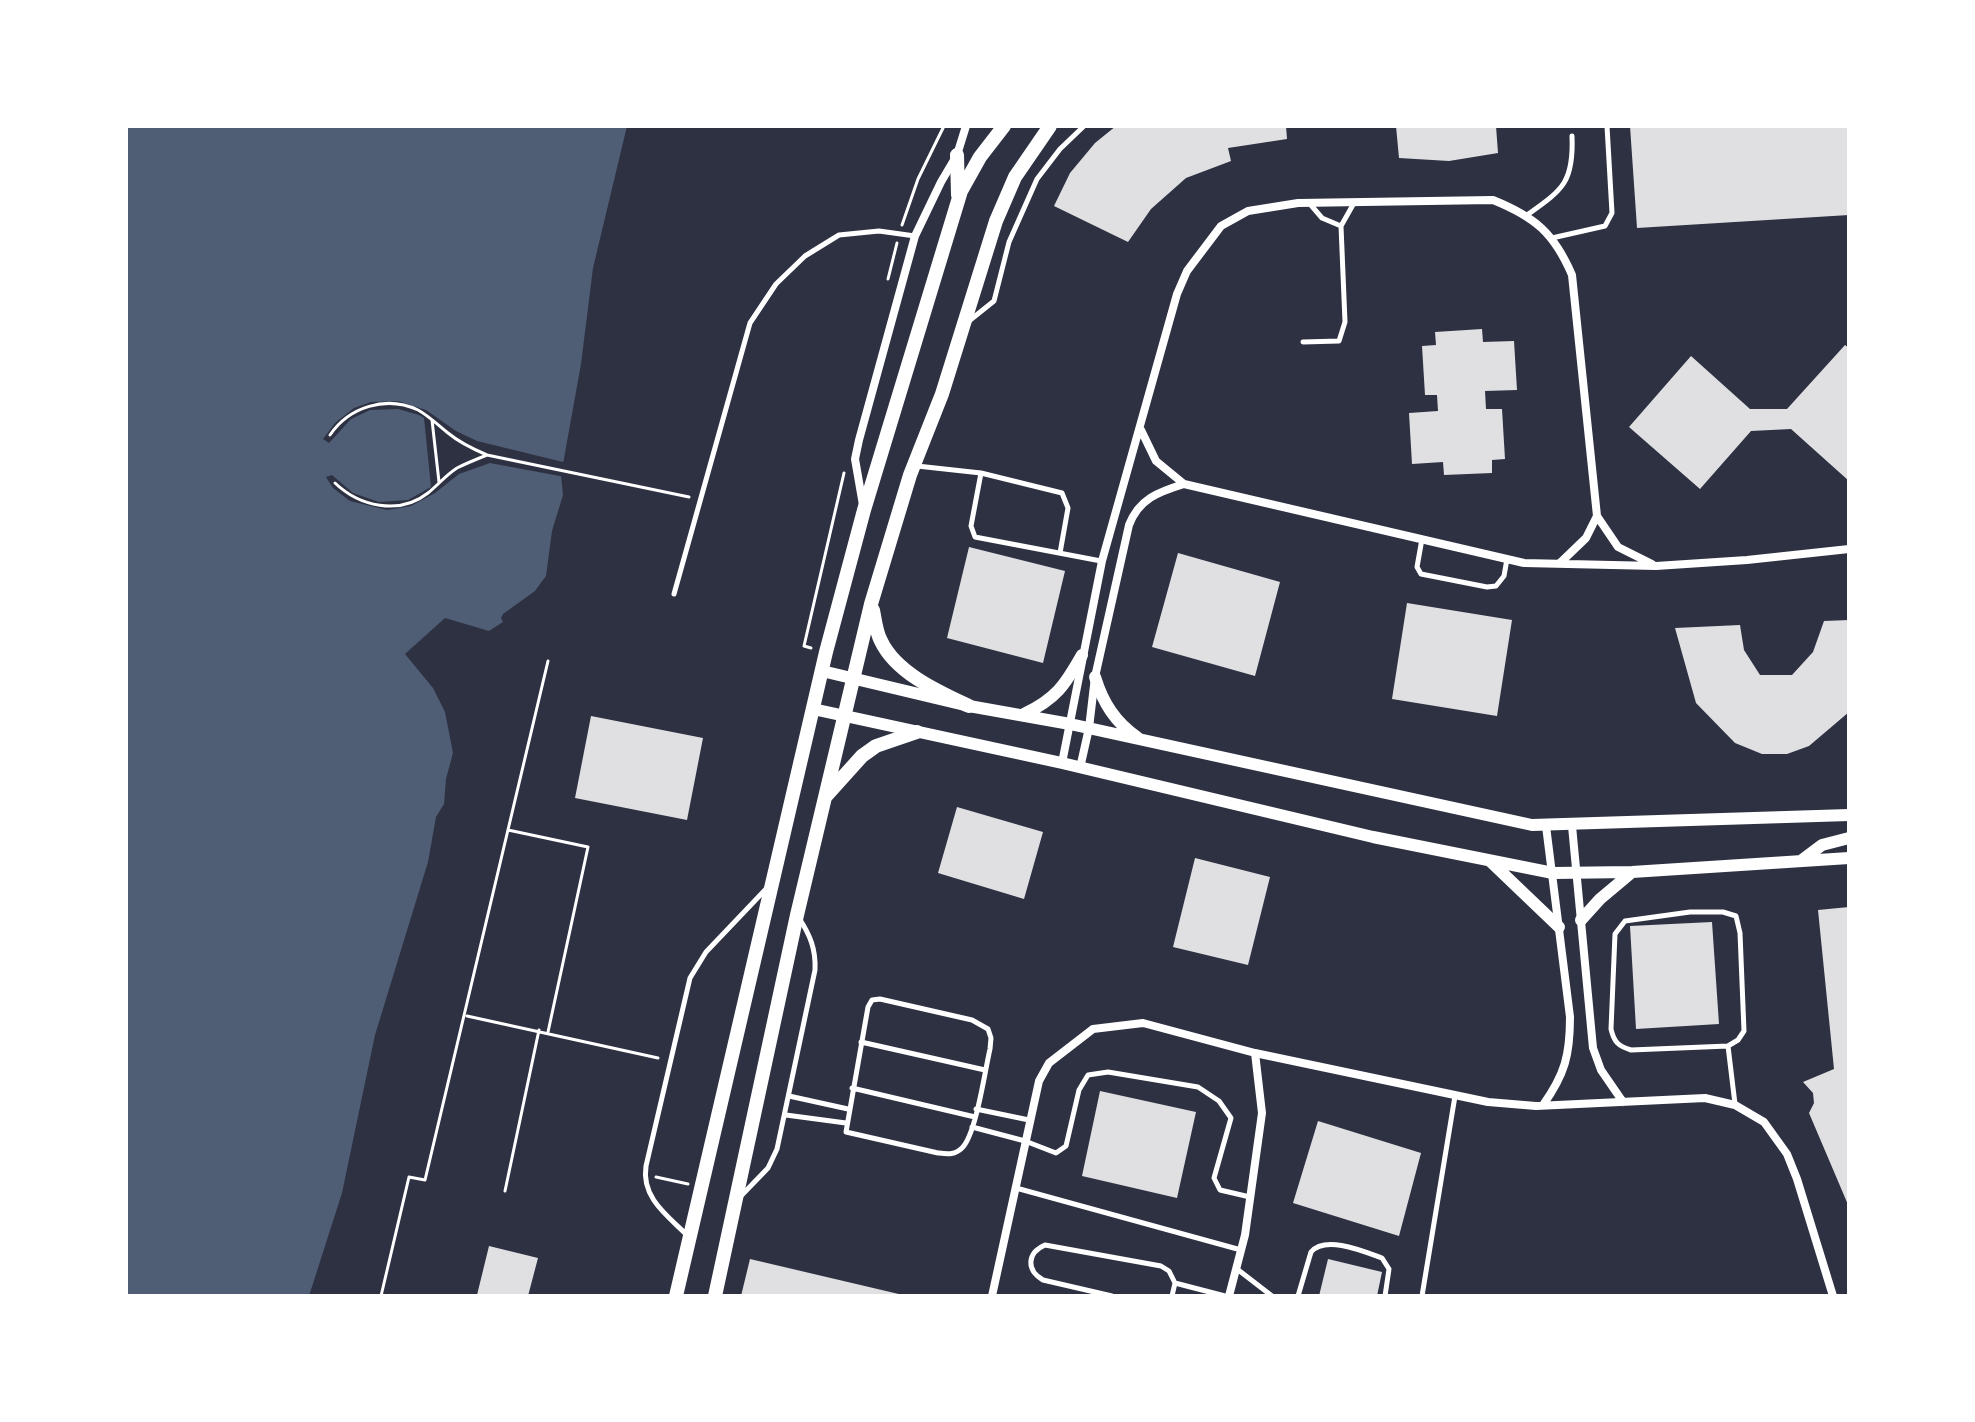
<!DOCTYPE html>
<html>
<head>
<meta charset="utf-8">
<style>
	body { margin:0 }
	#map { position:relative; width:1975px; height:1422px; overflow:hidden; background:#2d3142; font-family:"Space Grotesk",sans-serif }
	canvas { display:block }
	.frame { position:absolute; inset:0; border:128px solid #fff; pointer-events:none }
</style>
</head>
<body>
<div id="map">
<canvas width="1975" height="1422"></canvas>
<div class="frame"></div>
</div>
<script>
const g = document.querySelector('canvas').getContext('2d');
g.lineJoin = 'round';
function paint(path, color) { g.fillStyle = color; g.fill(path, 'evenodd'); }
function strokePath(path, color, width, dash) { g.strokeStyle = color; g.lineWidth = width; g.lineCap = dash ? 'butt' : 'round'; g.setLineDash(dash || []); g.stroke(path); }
paint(new Path2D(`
	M126 126H627L593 268 581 364 561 475 563 495 552 531 546 576 535 591 503 614 501 618 503 622 489 631 445 618 405 654 433 688 445 712 453 753 446 779 444 804 436 817 428 862 375 1035 342 1193 309 1296H126Z`), '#4f5d75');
paint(new Path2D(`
	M398 401 426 410 456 431 477 441 567 463 565 477 490 463 459 474 435 493 411 506 387 510 350 501 333 488 326 477 332 475 353 493 379 502 408 500 431 487 424 418 419 415 398 409 370 410 351 419 329 443 323 439 335 423 354 408 371 402Z`), '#2d3142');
paint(new Path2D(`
	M1116 126H1286L1287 139 1228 148 1231 161 1186 178 1151 209 1128 242 1054 206 1070 173 1095 143Z
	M1396 126H1496L1498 153 1449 161 1399 158Z
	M1630 126H1849V215L1637 228Z
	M1482 329 1483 342 1514 341 1517 390 1485 391 1486 409H1502L1505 459 1492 460V473L1444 475 1443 462 1412 464 1409 413 1438 411 1437 395H1425L1422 346 1436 345 1435 332Z
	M1845 345 1849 348V481L1791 429 1751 431 1700 489 1629 427 1691 356 1750 409H1787Z
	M969 547 1065 571 1043 663 947 638Z
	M1178 553 1280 582 1255 676 1152 647Z
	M1407 603 1512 620 1497 716 1392 699Z
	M1849 620V712L1809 746 1787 754H1762L1735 743 1696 703 1675 628 1740 625 1744 650 1760 675H1792L1813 652 1824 621Z
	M591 716 703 738 687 820 575 798Z
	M957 807 1043 832 1024 899 938 873Z
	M1195 858 1270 877 1248 965 1173 947Z
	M1849 907V1207L1809 1113 1814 1103 1813 1093 1803 1082 1834 1069 1818 910Z
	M1712 922 1719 1024 1636 1029 1630 926Z
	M1100 1091 1196 1112 1177 1198 1082 1176Z
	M1318 1121 1421 1153 1399 1236 1293 1203Z
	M489 1246 538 1258 528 1296 477 1295Z
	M750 1259 903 1295V1296H741Z
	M1328 1259 1382 1272 1377 1296H1319Z`), '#e0e0e3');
strokePath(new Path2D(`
	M902 225 918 179 944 126
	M888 279 897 243
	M432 420 439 482
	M330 435C349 407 386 395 418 410 429 416 439 426 448 433 460 443 473 449 487 455
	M335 483C359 506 399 516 428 493 438 485 446 475 457 468 467 463 477 459 487 455L689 497
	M811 648 804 646 844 473
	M508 830 588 847 548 1032
	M467 1016 658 1058
	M656 1177 688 1184
	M505 1191 539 1030
	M381 1296 409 1177 425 1180 548 661`), '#fff', 3);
strokePath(new Path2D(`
	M1310 204 1322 218 1341 226 1354 203
	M1527 215C1562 190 1574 183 1572 136
	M1552 238 1605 226 1612 213 1607 126
	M969 321 994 301 1009 242 1037 179 1060 149 1084 126
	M1303 342 1339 341 1345 322 1341 226
	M917 466 981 473 1062 493 1068 508 1060 553
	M981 473 971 526 975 537 1101 561
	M1422 539 1417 567 1421 574 1487 587 1496 586 1504 576 1507 559
	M674 594 750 323 776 284 805 256 839 235 879 231 915 236
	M1690 912H1723L1736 916 1740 933 1744 1031 1738 1040 1728 1046 1631 1050C1618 1046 1614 1042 1611 1029L1615 934 1625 921Z
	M880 999 972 1020 988 1029 991 1038 990 1049C985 1070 976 1135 962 1148 955 1155 948 1154 938 1153L846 1132 868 1007 872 1000Z
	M861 1042 985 1070
	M1728 1046 1735 1104
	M852 1088 975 1117
	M789 1096 848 1109
	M976 1109 1029 1120
	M786 1115 846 1123
	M972 1127 1025 1141 1056 1153 1066 1146 1079 1090 1088 1075 1108 1072 1198 1087 1219 1101 1231 1118 1214 1178 1220 1190 1250 1197
	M1016 1188 1241 1250
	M739 1198 768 1168 777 1149 815 970C816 949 810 935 799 918
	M688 1236C668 1216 641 1198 646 1166L690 978 706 952 766 889
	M1237 1269 1272 1296
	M1175 1283 1225 1296
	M1112 1296 1043 1280C1026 1270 1027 1253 1045 1245L1161 1266 1169 1271 1175 1283 1172 1296
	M1298 1296 1311 1252C1325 1235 1363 1251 1382 1258L1389 1269 1385 1296
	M1422 1296 1455 1096`), '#fff', 5);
strokePath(new Path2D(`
	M1141 430 1156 461 1184 484 1524 563 1656 566 1747 560 1849 549
	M863 505 855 459 859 440 915 236 941 182 957 155 966 126
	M1597 516 1618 547 1652 564
	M1062 763 1102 561 1177 294 1187 271 1221 226 1248 211 1298 203 1493 200C1535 217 1554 233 1572 275L1597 516 1586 538 1560 563
	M1080 768 1089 728 1095 677 1129 525C1139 499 1158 492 1184 484
	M1572 826 1593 1048 1601 1070 1623 1102
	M1543 1105C1565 1074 1570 1055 1570 1017L1546 826
	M992 1296 1039 1081 1049 1063 1093 1029 1143 1023 1255 1053 1488 1102 1536 1106 1705 1098 1735 1105 1764 1122 1787 1154 1797 1179 1833 1296
	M1229 1296 1245 1235 1262 1113 1255 1053`), '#fff', 8);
strokePath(new Path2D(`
	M822 671 969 706 1070 724 1532 825 1849 815
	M1095 677C1103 703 1115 722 1138 738
	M813 709 1062 763 1373 837 1553 873 1632 872 1849 858
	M1024 714C1056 699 1065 685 1082 655
	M1802 860 1822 845 1849 838
	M1490 861 1559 927
	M1581 920 1600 899 1631 873`), '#fff', 12);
strokePath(new Path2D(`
	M957 155 958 195
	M873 610C875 620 876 632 881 641 896 673 939 692 969 706
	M826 796 862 756 876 746 917 732
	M676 1296 826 652 864 510 961 191 980 157 1004 126
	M715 1296 797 915 871 604 910 475 942 394 996 221 1015 177 1050 126`), '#fff', 14);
</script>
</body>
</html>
